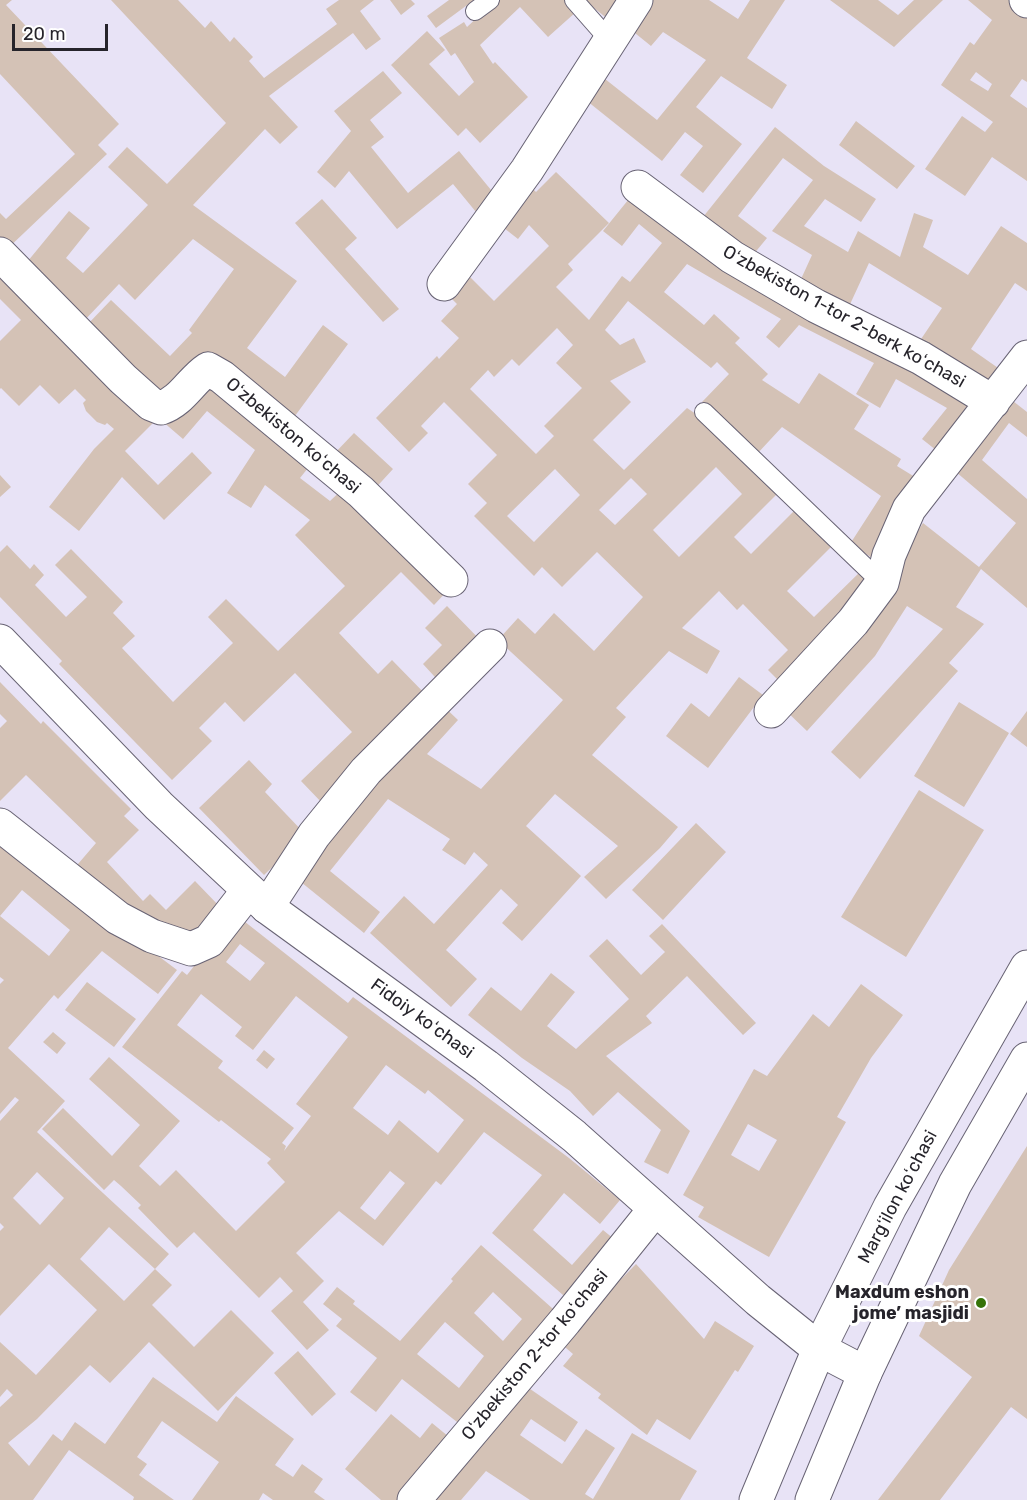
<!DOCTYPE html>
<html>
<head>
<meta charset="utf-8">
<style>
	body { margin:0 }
	#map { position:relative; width:1027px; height:1500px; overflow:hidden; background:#e8e3f6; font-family:Rubik,sans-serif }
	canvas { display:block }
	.scale { position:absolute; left:12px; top:24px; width:96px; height:27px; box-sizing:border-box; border:3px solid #26242b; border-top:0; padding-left:8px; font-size:18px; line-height:21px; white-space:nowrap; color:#26242b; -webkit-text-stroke:4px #fff; paint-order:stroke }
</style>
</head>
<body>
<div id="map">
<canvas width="1027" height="1500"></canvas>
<div class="scale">20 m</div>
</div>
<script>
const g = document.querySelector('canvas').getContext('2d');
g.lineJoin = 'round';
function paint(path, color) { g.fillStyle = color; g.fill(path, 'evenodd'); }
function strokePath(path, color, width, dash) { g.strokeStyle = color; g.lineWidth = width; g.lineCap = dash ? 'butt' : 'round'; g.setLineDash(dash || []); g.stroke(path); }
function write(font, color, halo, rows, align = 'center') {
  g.font = font + ' Rubik,sans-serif'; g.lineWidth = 6; g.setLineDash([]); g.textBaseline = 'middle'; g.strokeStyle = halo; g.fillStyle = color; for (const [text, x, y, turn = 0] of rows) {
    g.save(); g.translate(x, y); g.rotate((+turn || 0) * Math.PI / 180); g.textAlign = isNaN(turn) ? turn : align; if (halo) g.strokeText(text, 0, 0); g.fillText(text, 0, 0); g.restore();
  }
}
paint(new Path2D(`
	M0 0H12L6 5 119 124 98 145 107 154 4 252 0 248V213L6 219 75 154 0 74Z
	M111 0H178L205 28 211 21 230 42 234 37 253 57 249 61 264 78 337 24 326 9 339 0H374L360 11 381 39 366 50 353 33 269 96 298 127 280 144 265 129 193 205 297 281 247 348 285 377 323 325 348 344 292 420 206 357 164 400 86 326 111 300 170 356 192 333 189 330 234 269 193 239 135 300 119 284 82 323 23 267 69 211 90 228 66 258 83 273 148 205 108 167 127 147 167 184 226 123Z
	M390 0H411L415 4 401 15Z
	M449 0H474L436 28 427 16Z
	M496 0H565L576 12 548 37 520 7 480 45 493 64 495 62 528 97 480 143 466 128 458 136 391 65 427 31 445 50 429 64 459 96 474 82 455 53 451 56 439 38 464 22 467 27Z
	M584 0H625L609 20Z
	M646 0H709L738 19 750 0H785L747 58 787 85 772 109 721 76 696 107 742 144 703 193 680 175 703 146 685 132 662 161 582 97 600 75 657 120 706 60 663 32 651 46 625 25Z
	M830 0H878L898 15 914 0H943L894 47Z
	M968 0H1012L1027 11V82L1022 79 1010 96 1027 108V181L992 157 965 196 925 169 962 116 985 132 993 122 941 85 970 42 974 45 992 20ZM976 72 992 84 988 91 970 80Z
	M383 71 402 93 370 120 384 137 371 147 408 193 459 151 496 196 476 212 453 184 397 229 349 171 335 188 317 172 351 131 334 111Z
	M856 121 915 166 897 189 839 145Z
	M775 127 824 166 876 199 861 222 825 199 804 226 848 252 858 231 900 257 914 213 933 220 923 247 968 275 1001 226 1027 243V291L1015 283 971 349 1001 370 984 395 915 348 942 308 869 263 846 313 796 290 812 255 772 231 813 180 783 158 738 216 767 238 748 261 699 222Z
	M556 172 609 223 568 264 573 270 556 287 589 320 622 276 630 282 662 243 639 224 622 246 603 231 637 189 972 391 968 419 941 454 922 439 947 408 896 379 880 408 856 394 874 363 799 325 779 348 766 337 781 319 687 264 664 292 704 325 714 314 740 338 735 343 768 374 762 380 799 404 819 373 869 405 854 429 901 459 897 466 923 482 874 559 850 544 881 496 782 427 757 454 702 402 729 374 717 362 711 368 628 301 605 330 620 345 634 338 646 362 610 381 631 402 593 440 624 470 687 408 714 426 780 491 734 537 751 554 798 507 835 543 787 591 814 617 863 569 877 583 786 688 768 670 788 650 743 604 737 610 719 591 682 628 720 651 707 674 669 651 616 708 626 717 592 755 678 827 660 848 606 899 584 877 618 846 555 794 526 826 581 876 522 941 502 923 518 905 501 889 446 950 477 979 451 1007 370 933 404 896 434 924 488 865 474 852 465 865 442 850 450 839 388 799 330 871 380 912 364 933 291 874 437 700 458 720 427 754 481 789 563 700 498 640 518 618 535 634 554 613 594 651 643 597 597 552 562 587 542 567 534 576 474 516 487 503 468 484 497 455 444 402 421 426 428 433 409 452 376 418 437 356 439 359 459 338 441 321 457 304 442 289 462 269 494 301 549 246 529 225 518 239 495 221 525 181 536 192ZM557 328 573 345 556 363 582 388 544 426 554 436 536 454 470 389 488 370 494 377 512 359 519 366ZM716 467 742 494 679 557 653 530ZM555 469 580 495 534 542 507 516ZM631 478 647 494 615 525 599 510Z
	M322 199 357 238 345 249 399 309 383 322 295 223Z
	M0 259 158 418 125 451 158 485 192 452 212 473 164 520 122 477 79 531 49 507 94 449 114 429 107 423 105 425 97 422 86 411 83 403 86 400 75 389 59 404 40 385 19 406 1 388 0 389V341L21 320 0 299Z
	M207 370 316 458 300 478 330 501 349 483 450 588 434 605 401 572 339 633 378 674 392 660 432 701 324 805 301 781 352 732 295 673 244 722 225 702 199 728 212 741 172 780 59 664 62 661 0 597V552L7 545 30 569 34 564 44 575 35 585 66 617 87 597 55 565 71 549 123 602 113 613 135 636 122 648 173 702 233 643 208 617 226 599 278 651 345 586 295 535 310 520 265 485 251 508 227 493 255 450 207 411 183 439 162 421Z
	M1004 394 1027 412V437L1009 423 982 460 1027 499V608L981 569 956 607 984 624 949 663 958 671 860 779 831 752 943 629 907 606 875 656 807 731 784 709 852 634 923 523 979 567 1016 523 949 466Z
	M354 433 393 469 371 493 332 456Z
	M0 475 11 487 0 497Z
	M447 606 487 647 445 688 423 664 442 645 425 628Z
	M739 677 763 695 708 768 666 736 691 703 709 717Z
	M0 682 41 724 43 721 131 809 124 816 139 830 107 862 143 901 150 894 166 910 195 881 222 909 200 931 179 932 129 915 72 871 96 843 26 775 0 801V728L7 721 0 714Z
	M959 702 1009 733 964 807 914 776Z
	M1027 711V747L1010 734Z
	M249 760 272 784 265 792 306 835 264 875 199 808Z
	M919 790 984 830 906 957 841 917Z
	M696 823 726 852 663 920 632 890Z
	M0 837 177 970 158 994 102 951 58 999 54 995 8 1048 65 1101 37 1132 169 1254 155 1269 109 1227 80 1259 124 1301 155 1269 172 1285 152 1305 194 1347 231 1310 274 1353 218 1411 149 1342 110 1383 90 1365 37 1419 8 1443 29 1466 53 1434 62 1441 75 1422 105 1444 153 1377 217 1422 236 1396 294 1439 275 1465 293 1477 302 1464 323 1479 314 1492 325 1500H273L263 1493 259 1500H192L219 1462 162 1421 137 1457 147 1464 139 1475 174 1500H133L134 1497 69 1450 33 1500H0V1407L13 1395 7 1389 0 1397V1342L36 1375 97 1310 49 1264 0 1316V1231L4 1227 0 1223V1121L19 1100 15 1097 0 1114V984L4 980 0 977ZM22 890 70 930 49 956 0 916ZM37 1172 64 1198 40 1225 13 1198Z
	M235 914 348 1003 353 997 569 1158 620 1200 600 1224 564 1193 533 1230 572 1265 603 1230 620 1244 571 1302 492 1233 542 1175 484 1132 441 1185 436 1181 383 1246 339 1211 296 1253 324 1281 303 1302 329 1330 307 1350 271 1311 293 1291 280 1277 259 1298 194 1232 177 1248 138 1208 141 1205 121 1186 114 1180 104 1190 42 1129 63 1108 112 1156 140 1125 89 1079 109 1057 180 1121 139 1166 160 1186 176 1170 236 1231 285 1182 267 1163 271 1159 221 1120 219 1122 122 1047 182 971 187 975ZM240 944 265 963 250 981 226 962ZM201 994 242 1027 235 1036 253 1050 296 996 348 1037 296 1104 311 1116 284 1151 286 1146 282 1143 294 1128 218 1068 223 1061 177 1025ZM386 1065 425 1094 428 1090 464 1120 438 1153 399 1120 388 1135 353 1108ZM390 1171 405 1183 375 1220 360 1208Z
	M662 924 756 1023 743 1035 687 976 646 1016 652 1023 606 1056 690 1131 668 1174 644 1162 661 1130 618 1092 593 1116 570 1091 522 1058 468 1015 491 987 521 1011 551 973 575 992 547 1026 576 1049 629 999 589 956 607 939 641 975 665 952 649 936Z
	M87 982 136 1019 114 1047 65 1010Z
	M861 984 903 1015 871 1058 837 1117 846 1122 769 1257 698 1217 704 1207 683 1195 754 1069 767 1076 813 1014 829 1027ZM748 1124 777 1140 759 1171 731 1155Z
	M53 1032 66 1043 57 1054 43 1042Z
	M264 1050 275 1059 267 1069 256 1060Z
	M1027 1146V1419L1011 1407 940 1500H878L972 1377 919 1336 949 1270Z
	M481 1245 561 1316 466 1429 402 1379 376 1412 350 1392 377 1358 336 1326 342 1319 323 1304 337 1287 355 1301 353 1304 400 1341 453 1281 451 1279ZM493 1292 522 1319 503 1341 474 1313ZM445 1322 484 1356 459 1388 417 1354Z
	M636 1264 704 1339 715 1321 754 1346 738 1372 735 1370 690 1440 657 1419 647 1435 598 1398 601 1394 563 1366 573 1354 559 1342Z
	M298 1351 336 1394 312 1416 274 1373Z
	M520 1382 578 1422 565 1442 531 1419 520 1435 562 1464 586 1429 615 1448 585 1494 593 1499 632 1433 697 1471 680 1500H530L486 1471 461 1500H423Z
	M391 1414 420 1438 432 1423 454 1441 404 1500H381L345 1469Z`), '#d4c2b6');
const service = new Path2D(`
	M574 0 610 41
	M475 11 490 0
	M704 412 882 583`);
const minor = new Path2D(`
	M1026 0 1027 1
	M638 187 732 257 816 306 921 358 993 402
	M0 254 123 379 151 404 161 408C182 401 191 380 208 369L222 377 361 492 451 580
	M444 284 527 170 636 0
	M771 711 853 622 882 583 889 555 909 509 1027 357
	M0 825 118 918 152 936 191 949 209 941 248 891
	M267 907 314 835 366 771 490 646
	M414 1500 565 1321 655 1209`);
const tertiary = new Path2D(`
	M0 641 159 806 267 907 486 1066 574 1136 758 1300 819 1349 865 1373`);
const primary = new Path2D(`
	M756 1500 819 1349 890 1207 1027 967
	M812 1500 865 1373 955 1184 1027 1059`);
strokePath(service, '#686374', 20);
strokePath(minor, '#686374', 35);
strokePath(tertiary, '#686374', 35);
strokePath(primary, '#686374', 35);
strokePath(service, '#fff', 18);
strokePath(minor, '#fff', 33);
strokePath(tertiary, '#fff', 33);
strokePath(primary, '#fff', 33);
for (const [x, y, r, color] of [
	[981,1303,6,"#367308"]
]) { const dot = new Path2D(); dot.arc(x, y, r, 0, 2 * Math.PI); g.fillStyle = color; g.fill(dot); strokePath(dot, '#fff', 2); }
write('18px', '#26242b', '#fff', [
	["Oʻzbekiston 1-tor 2-berk koʻchasi",844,317,29],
	["Oʻzbekiston koʻchasi",293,436,40],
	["Fidoiy koʻchasi",422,1019,36],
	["Margʻilon koʻchasi",898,1197,-62],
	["Oʻzbekiston 2-tor koʻchasi",535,1355,-50]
]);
write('bold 18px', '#26242b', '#fff', [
	["Maxdum eshon",969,1293],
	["jome’ masjidi",969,1314]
], 'right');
</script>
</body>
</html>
